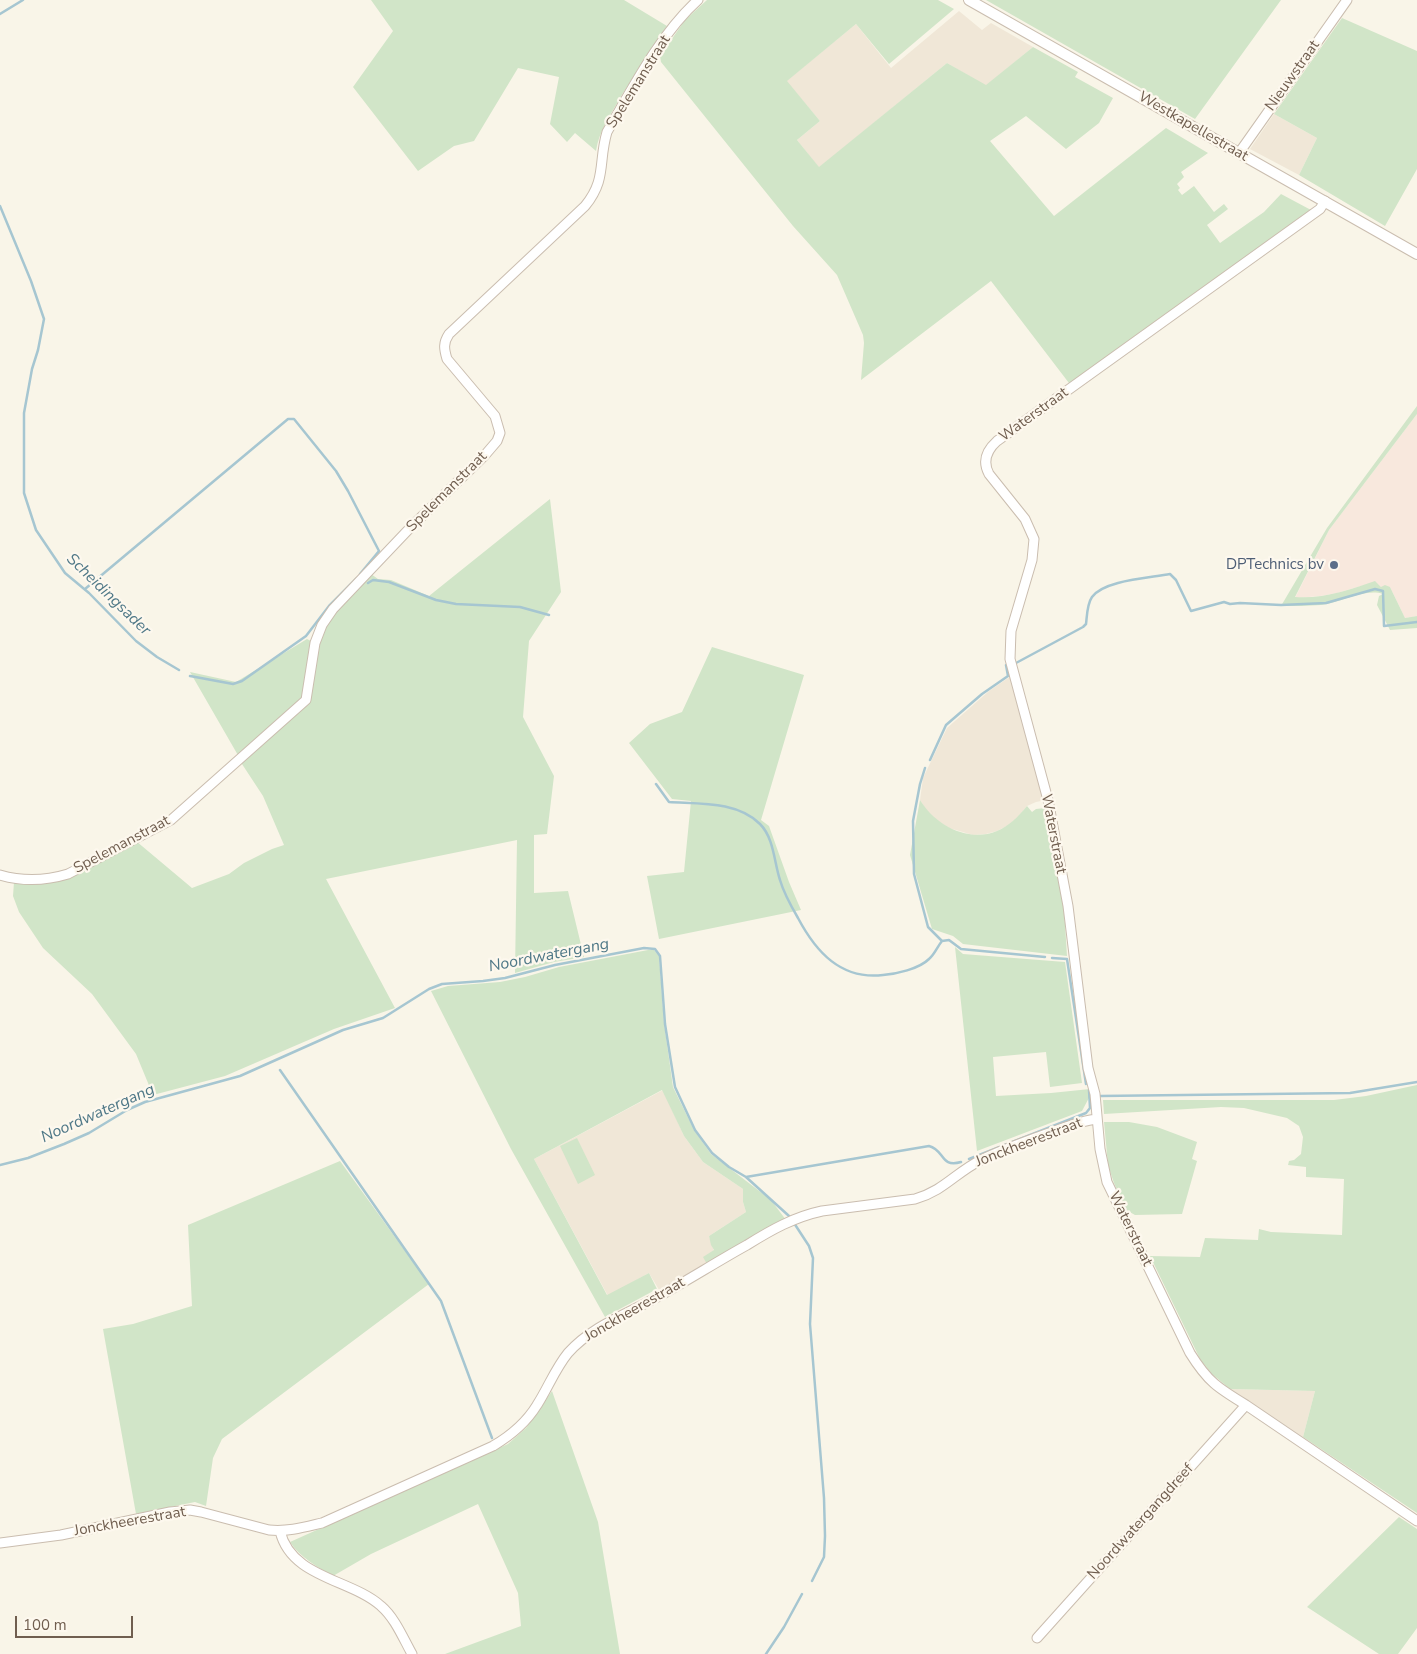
<!DOCTYPE html>
<html>
<head>
<meta charset="utf-8">
<style>
	body { margin:0 }
	#map { position:relative; width:1417px; height:1654px; overflow:hidden; background:#f9f5e8; font-family:"Nunito Sans",sans-serif }
	canvas { display:block }
	.scale { position:absolute; left:15px; top:1616px; width:118px; height:22px; box-sizing:border-box; border:2px solid #705e4f; border-top:0; padding-left:6px; font-size:15px; line-height:18px; white-space:nowrap; color:#705e4f; -webkit-text-stroke:4px #fdf8ee; paint-order:stroke }
</style>
</head>
<body>
<div id="map">
<canvas width="1417" height="1654"></canvas>
<div class="scale">100 m</div>
</div>
<script>
const g = document.querySelector('canvas').getContext('2d');
g.lineJoin = 'round';
function paint(path, color) { g.fillStyle = color; g.fill(path, 'evenodd'); }
function strokePath(path, color, width, dash) { g.strokeStyle = color; g.lineWidth = width; g.lineCap = dash ? 'butt' : 'round'; g.setLineDash(dash || []); g.stroke(path); }
function write(font, color, halo, rows, align = 'center') {
  g.font = font + ' "Nunito Sans",sans-serif'; g.lineWidth = 4.5; g.setLineDash([]); g.textBaseline = 'middle'; g.strokeStyle = halo; g.fillStyle = color; for (const [text, x, y, turn = 0] of rows) {
    g.save(); g.translate(x, y); g.rotate((+turn || 0) * Math.PI / 180); g.textAlign = isNaN(turn) ? turn : align; if (halo) g.strokeText(text, 0, 0); g.fillText(text, 0, 0); g.restore();
  }
}
paint(new Path2D(`
	M959 11 982 30 991 23 1033 47 986 86 947 63 819 168 797 140 820 121 786 81 856 24 891 68Z
	M1274 114 1317 138 1299 175 1250 149Z
	M1011 676 1046 800 1036 802 1027 806 1018 817 1009 825 997 831 986 834 973 835 949 828 936 820 926 810 920 800 923 778 947 728 989 691Z
	M663 1090 684 1136 703 1162 743 1189V1202L746 1212 709 1236 714 1251 708 1266 661 1293 649 1273 608 1296 534 1159Z
	M1230 1389 1315 1391 1303 1437Z`), '#f0e7d7');
paint(new Path2D(`
	M1417 414V616L1405 618 1390 587H1381L1375 582 1337 593 1321 596 1295 598 1329 530Z`), '#f8e8dd');
paint(new Path2D(`
	M371 0H624L667 26C650 50 635 74 620 98 610 116 599 131 596 151L575 133 567 142 550 124 559 77 518 68 474 141 454 146 418 171 353 87 393 31Z
	M707 0H938L954 9 889 64 856 24 787 81 820 121 797 140 819 167 947 63 986 85 1033 47 1078 72 1075 77 1113 98 1099 123 1066 149 1026 116 990 141 1054 216 1166 128 1208 153 1181 172 1184 177 1177 184 1180 188 1178 190 1182 195 1194 186 1214 212 1224 204 1228 209 1207 225 1220 243 1264 212 1281 194 1311 210 1072 387 991 281 861 380 864 343 863 335 837 275 793 226 661 62 660 56 685 20Z
	M986 0H1281L1195 119Z
	M1342 18 1417 51V169L1385 226 1299 175 1317 138 1274 114Z
	M1417 406V414L1329 530 1295 597C1323 599 1349 590 1375 581L1381 587 1385 585 1390 587 1405 618 1417 616V628L1390 630 1377 605 1379 596 1383 594C1364 588 1341 603 1321 605 1308 606 1295 606 1281 606L1327 528Z
	M550 499 561 592 529 641 523 717 554 776 547 834 534 835V893L568 891 584 957 554 962 515 973 517 840 326 879 395 1008 334 1029 225 1076 153 1095 136 1054 92 994 43 948 19 912 13 896 14 882H39L136 841 192 888 229 874 244 863 272 849 284 845 263 796 240 761 307 704 317 644 324 625 371 574 378 579 391 580 429 596Z
	M307 639 313 642 306 691 301 701 239 757 190 672 236 682Z
	M712 647 804 675 761 820 769 826 789 882 801 910 659 939 647 876 684 872 691 801 672 799 629 743 650 724 682 712Z
	M920 800C935 825 968 843 997 831 1009 826 1018 817 1027 806L1032 812 1036 809 1045 808 1064 908 1067 956 963 944 953 936 932 929 910 855Z
	M955 947 963 954 1065 962 1082 1083 1050 1087 1046 1052 993 1057 996 1096 1051 1093 1090 1089 1091 1094 1082 1111 977 1151Z
	M648 950H654L659 956 664 1023 673 1087 694 1130 711 1154 771 1200 786 1220 708 1266 703 1257 714 1250 711 1245 709 1236 746 1212 743 1202V1189L703 1162 684 1136 662 1090 534 1159 607 1295 649 1273 657 1289 605 1317 511 1149 431 991 448 986 500 982 525 977 559 967Z
	M1417 1085V1513L1303 1437 1315 1391 1230 1389 1212 1374 1200 1359 1150 1256 1200 1257 1205 1238 1258 1240 1259 1229 1271 1232 1342 1235 1344 1179 1306 1177V1167L1288 1165 1289 1161 1294 1160 1301 1154 1303 1137 1299 1126 1287 1118 1244 1108 1221 1107 1104 1114 1103 1100H1334L1366 1096Z
	M1104 1122H1129L1157 1127 1197 1142 1192 1159 1197 1161 1182 1214 1135 1215 1126 1210 1114 1183 1108 1165Z
	M577 1138 595 1175 578 1184 560 1146Z
	M340 1161 429 1284 222 1439 213 1458 206 1506 195 1502 136 1514 103 1329 133 1324 192 1306 188 1225Z
	M552 1391 598 1522 620 1654H445L521 1626 518 1593 478 1504 371 1554 333 1576C317 1567 300 1557 290 1542L508 1444 526 1428Z
	M1399 1517 1417 1529V1628L1398 1654H1379L1307 1607Z`), '#d1e5c8');
strokePath(new Path2D(`
	M0 14 23 0
	M0 206 31 281 44 319 38 350 32 369 24 413V493L36 530 65 573 89 593 136 641 157 657 179 670
	M368 583 373 580 389 582 436 600 456 604 520 607 549 615
	M85 589 288 419H294L336 471 348 491 379 551 360 574
	M1016 663 1083 627 1086 624C1087 616 1087 604 1092 597 1104 580 1150 578 1170 574L1176 580 1191 611 1224 602 1230 604 1240 603 1281 605 1326 603 1375 589 1383 591 1384 626 1417 622
	M190 676 233 684 242 681 306 636 329 606 357 578
	M930 760 946 725 982 694 1008 676 1006 665 1008 664
	M925 768 920 784 913 821 914 874 928 927 942 941 949 940 961 949 1045 957
	M656 784 669 802C699 804 737 801 760 824 774 838 774 862 780 880 784 894 791 906 798 918 816 952 841 980 883 975 896 974 919 969 929 959 935 954 937 947 942 941
	M1052 958 1067 959 1086 1084
	M280 1070 441 1301 492 1438
	M1100 1096 1350 1093 1417 1082
	M969 1159 1086 1113 1090 1108 1089 1090
	M0 1165 28 1158 64 1144 89 1133 127 1110 145 1102 240 1076 343 1030 383 1018 429 989 442 984 483 981 505 978 555 965 644 948 655 949 660 956 665 1024 675 1087 695 1130 712 1153 729 1167 746 1177 929 1146C945 1150 940 1168 961 1162
	M746 1177 789 1216
	M794 1223 809 1246 813 1258 810 1324 824 1498 825 1536 824 1557 812 1581
	M766 1654 784 1627 802 1594`), '#a6c6d1', 2.5);
const minor = new Path2D(`
	M1239 153 1347 0
	M1325 201 1320 209 997 441C987 450 982 461 989 474L1025 519 1034 539 1032 560 1011 631 1010 659 1048 800 1068 906 1088 1068 1095 1094 1100 1149 1107 1182 1190 1353C1208 1382 1218 1388 1246 1405L1417 1521
	M0 875C24 882 45 881 68 874L171 820 306 700 315 643 322 625 333 609 409 529 485 455 497 441 500 433 495 416 447 359C444 349 443 343 449 334L585 206C607 179 598 162 607 132 632 89 661 33 698 0
	M280 1531C291 1578 351 1579 381 1606 395 1618 403 1638 412 1654
	M0 1543 61 1535 170 1512 190 1510 201 1512 269 1530C288 1532 305 1527 322 1523L493 1446C510 1436 526 1423 537 1405 548 1388 555 1369 568 1353 593 1325 630 1313 661 1295 690 1279 718 1261 747 1245 771 1230 794 1217 822 1211L915 1199C945 1190 955 1173 981 1160 999 1151 1019 1144 1038 1137 1057 1131 1077 1121 1097 1119
	M1037 1638 1246 1405`);
const tertiary = new Path2D(`
	M969 0 1417 254`);
strokePath(minor, '#cabdaf', 11);
strokePath(tertiary, '#cabdaf', 12);
strokePath(minor, '#fff', 9);
strokePath(tertiary, '#fff', 10);
for (const [x, y, r, color] of [
	[1334,565,5,"#5c6f8a"]
]) { const dot = new Path2D(); dot.arc(x, y, r, 0, 2 * Math.PI); g.fillStyle = color; g.fill(dot); strokePath(dot, '#fdf8ee', 2); }
write('15px', '#705e4f', '#fdf8ee', [
	["Nieuwstraat",1293,76,-55],
	["Spelemanstraat",639,82,-58],
	["Westkapellestraat",1193,127,30],
	["Waterstraat",1034,415,-36],
	["Spelemanstraat",447,492,-45],
	["Waterstraat",1053,834,79],
	["Spelemanstraat",122,845,-28],
	["Jonckheerestraat",1029,1143,-21],
	["Waterstraat",1130,1229,64],
	["Jonckheerestraat",635,1310,-30],
	["Jonckheerestraat",130,1522,-10],
	["Noordwatergangdreef",1141,1522,-48]
]);
write('15px', '#4e5e75', '#fdf8ee', [
	["DPTechnics bv",1324,565]
], 'right');
write('italic 16px', '#4f7887', '#fdf8ee', [
	["Scheidingsader",108,595,44],
	["Noordwatergang",549,956,-11],
	["Noordwatergang",98,1114,-24]
]);
</script>
</body>
</html>
